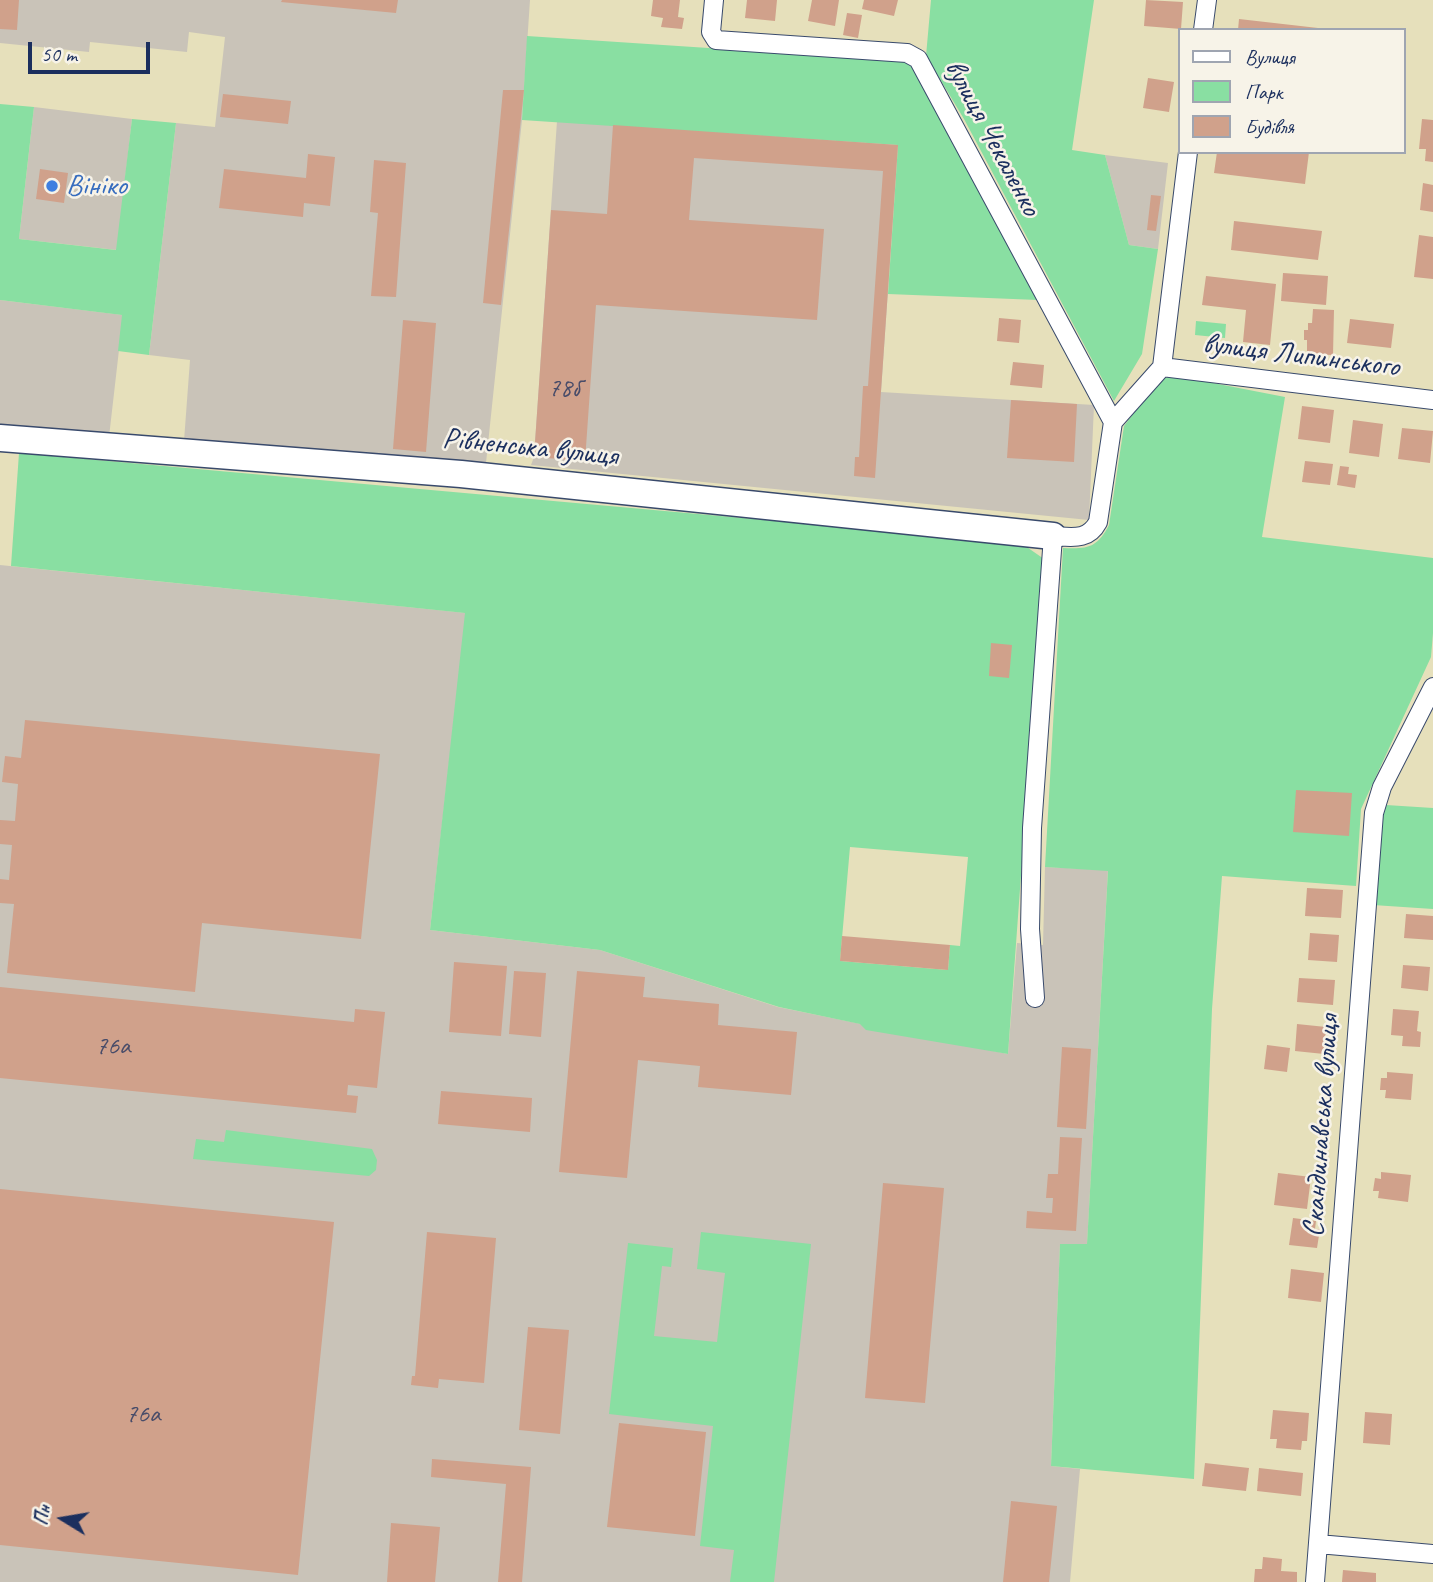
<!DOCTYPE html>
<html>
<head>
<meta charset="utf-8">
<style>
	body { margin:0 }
	#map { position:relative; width:1433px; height:1582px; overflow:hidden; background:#e6e0bb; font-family:Caveat,sans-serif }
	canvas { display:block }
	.legend { position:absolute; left:1178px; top:28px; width:228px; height:126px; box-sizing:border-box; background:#f7f3e8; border:2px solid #9fa5b1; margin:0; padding:9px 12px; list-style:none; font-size:21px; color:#1b2f5e }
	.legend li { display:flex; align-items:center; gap:14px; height:35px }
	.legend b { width:35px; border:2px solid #9fa5b1 }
	.north { position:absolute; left:28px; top:1484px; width:70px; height:70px; -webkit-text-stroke:5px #f7f3e8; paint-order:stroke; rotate:281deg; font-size:19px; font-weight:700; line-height:28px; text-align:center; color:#1b2f5e }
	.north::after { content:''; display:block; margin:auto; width:24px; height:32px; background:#1b2f5e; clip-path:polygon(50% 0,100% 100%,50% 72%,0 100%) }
	.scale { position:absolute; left:28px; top:42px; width:122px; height:32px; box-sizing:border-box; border:4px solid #1b2f5e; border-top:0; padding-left:9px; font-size:21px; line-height:24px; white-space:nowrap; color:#1b2f5e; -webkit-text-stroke:5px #f7f3e8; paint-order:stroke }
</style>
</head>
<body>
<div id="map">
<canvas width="1433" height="1582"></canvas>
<ul class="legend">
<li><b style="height:9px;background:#fff"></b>Вулиця</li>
<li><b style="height:19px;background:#89dfa2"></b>Парк</li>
<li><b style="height:19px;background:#d0a18b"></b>Будівля</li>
</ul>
<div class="north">Пн</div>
<div class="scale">50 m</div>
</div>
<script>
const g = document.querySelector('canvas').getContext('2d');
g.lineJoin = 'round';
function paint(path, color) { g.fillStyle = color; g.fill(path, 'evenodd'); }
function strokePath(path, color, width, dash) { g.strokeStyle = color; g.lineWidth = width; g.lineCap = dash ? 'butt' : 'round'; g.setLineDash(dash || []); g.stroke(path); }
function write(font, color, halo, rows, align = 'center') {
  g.font = font + ' Caveat,sans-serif'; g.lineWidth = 5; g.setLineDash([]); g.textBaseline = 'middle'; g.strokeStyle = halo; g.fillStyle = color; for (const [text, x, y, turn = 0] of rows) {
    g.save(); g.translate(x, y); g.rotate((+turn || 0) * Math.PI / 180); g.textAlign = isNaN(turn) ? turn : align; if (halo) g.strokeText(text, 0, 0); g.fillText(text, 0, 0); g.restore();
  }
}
paint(new Path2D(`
	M0 0H530L522 120 486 463 184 441 190 360 149 355 176 123 215 127 225 37 189 32 187 52 90 42 89 52 0 43Z
	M34 107 132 119 117 250 19 239Z
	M557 121 898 145 881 392 1094 405 1089 520 531 465 534 457Z
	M1105 155 1168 163 1158 249 1129 245Z
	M0 300 123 315 109 437 0 428Z
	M0 565 466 613 430 930 600 950 778 1007 1008 1054 1017 943 1043 945 1045 867 1108 870 1087 1245H1060L1051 1466 1080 1469 1070 1582H0Z`), '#c9c3b8');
paint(new Path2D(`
	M931 0H1094L1072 150 1105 155 1129 245 1158 249 1142 354 1114 401 964 119 926 56Z
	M527 36 905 61 911 65 1038 300 888 294 898 145 522 120Z
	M0 104 34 107 19 239 116 250 132 119 176 123 149 355 118 351 122 315 0 300Z
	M1196 321 1226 324 1225 338 1195 335Z
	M1177 376 1285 397 1262 537 1433 558V633L1431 657 1361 809 1356 886 1222 876 1212 1009 1194 1479 1051 1466 1060 1244H1087L1108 871 1045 867 1063 548C1088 549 1097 548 1109 525L1124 426 1159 379Z
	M19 453 1021 543 1044 559 1008 1054 866 1030 860 1024 779 1007 600 950 430 930 465 613 11 566ZM850 847 968 857 960 946 950 945 948 970 840 961Z
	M1386 805 1433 808V909L1373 905 1381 814Z
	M226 1130 372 1149 377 1160 376 1170 369 1176 193 1159 196 1139 224 1142Z
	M701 1232 811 1244 774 1582H730L734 1550 700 1546 713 1426 609 1414 628 1243 673 1248 671 1267 662 1266 654 1336 717 1342 725 1273 697 1269Z`), '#89dfa2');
paint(new Path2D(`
	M0 0H19L17 30 0 29Z
	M282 0H398L396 13 281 2Z
	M653 0H680L678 17 684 18 682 29 661 27 663 18 651 16Z
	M747 0H777L775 21 745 18Z
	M812 0H839L835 26 808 21Z
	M864 0H898L894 16 862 9Z
	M1146 0 1183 2 1181 29 1144 26Z
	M847 13 862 15 858 38 843 35Z
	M1239 19 1318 28V30H1238Z
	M1148 78 1174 82 1169 112 1143 108Z
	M503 90H524L501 305 483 303Z
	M223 94 291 101 288 124 220 117Z
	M1422 119 1433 120V162L1425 161 1426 149H1419Z
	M613 125 898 145 875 478 854 476 855 457H859L863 386H868L883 171 694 158 689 220 824 229 817 320 596 305 585 461 534 457 551 210 607 214Z
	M1217 152H1309L1305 184 1214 173Z
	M308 154 335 157 330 206 304 203 303 217 219 208 224 169 306 178Z
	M374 160 406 163 396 297 371 296 378 213 370 212Z
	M40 169 68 173 64 203 36 199Z
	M1423 183 1433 185V212L1420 210Z
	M1151 195 1161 196 1156 231 1147 230Z
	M1234 221 1322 231 1318 260 1231 250Z
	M1419 235 1433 237V279L1414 277Z
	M1283 273 1328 276 1326 305 1281 301Z
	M1206 276 1276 284 1270 345 1243 342 1246 310 1202 305Z
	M1313 309 1334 310 1333 355 1307 354V340H1304V330H1308V323H1312Z
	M999 318 1021 320 1019 343 997 341Z
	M1350 319 1394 324 1391 348 1347 343Z
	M403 320 436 323 426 452 393 449Z
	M1013 362 1044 365 1042 388 1010 385Z
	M1011 400 1077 404 1074 462 1007 458Z
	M1302 406 1334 410 1330 443 1298 439Z
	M1353 420 1383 424 1379 457 1349 453Z
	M1402 428 1433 431 1430 463 1398 459Z
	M1305 461 1333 464 1330 485 1302 482Z
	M1340 466 1349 467 1348 474 1357 475 1355 488 1337 485Z
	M991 643 1012 645 1009 678 989 676Z
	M25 720 380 754 361 939 202 923 195 992 7 973 14 904 0 903V879L9 880 12 845 0 844V820L15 821 18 784 2 782 5 756 21 758Z
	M1296 790 1352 793 1349 836 1293 832Z
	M1307 888 1343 890 1341 918 1305 916Z
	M1406 914 1433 916V940L1404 938Z
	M1310 933 1339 935 1337 962 1308 960Z
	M842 936 950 945 948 970 840 961Z
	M454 962 507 966 501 1036 449 1032Z
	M1403 965 1430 967 1428 991 1401 988Z
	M514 971 546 973 541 1037 509 1034Z
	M577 971 645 977 643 997 719 1004 718 1025 797 1032 791 1095 698 1087 700 1066 638 1060 627 1178 559 1172Z
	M1299 978 1335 980 1333 1005 1297 1002Z
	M0 987 354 1022 355 1009 385 1012 377 1088 348 1085 347 1095 358 1096 356 1113 0 1078Z
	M1393 1009 1419 1011 1417 1031 1421 1032 1420 1047 1402 1046 1403 1036 1391 1035Z
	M1297 1024 1326 1027 1324 1054 1295 1051Z
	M1267 1045 1290 1048 1287 1072 1264 1069Z
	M1062 1047 1091 1049 1086 1129 1057 1127Z
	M1387 1072 1413 1074 1411 1100 1385 1098 1386 1090H1380L1381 1078H1387Z
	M441 1091 532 1098 530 1132 438 1124Z
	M1060 1137 1082 1138 1076 1231 1026 1228 1027 1211 1052 1213 1053 1198H1046L1048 1174H1058Z
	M1381 1172 1411 1175 1408 1202 1378 1198 1379 1191H1373L1375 1178 1381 1179Z
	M1278 1173 1311 1177 1307 1209 1274 1205Z
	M883 1183 944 1188 925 1403 865 1398Z
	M0 1189 334 1222 298 1575 0 1545Z
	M1293 1218 1316 1221 1315 1229H1320L1317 1248 1289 1245Z
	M427 1232 496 1238 484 1383 439 1379 438 1388 411 1385 412 1376H415Z
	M1291 1269 1324 1273 1321 1302 1288 1298Z
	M528 1327 569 1330 560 1434 519 1430Z
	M1273 1410 1309 1413 1307 1441H1302L1301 1450 1276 1448 1277 1439H1270Z
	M1365 1412 1392 1414 1390 1445 1363 1443Z
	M619 1423 706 1432 695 1536 607 1527Z
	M432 1459 531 1467 522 1582H498L506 1484 431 1477Z
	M1205 1463 1249 1468 1246 1491 1202 1486Z
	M1259 1468 1303 1473 1301 1496 1257 1491Z
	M1011 1501 1057 1506 1049 1582H1003Z
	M391 1523 440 1527 435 1582H387Z
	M1263 1557 1282 1559 1281 1571 1297 1572V1582H1254L1255 1569H1262Z
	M1343 1570 1376 1573V1582H1342Z`), '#d0a18b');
const street = new Path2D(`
	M714 0 711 32 716 40 907 53 918 59 1113 422
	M1203 30 1207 0
	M1162 367 1433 400
	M1162 367 1188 152
	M1035 998 1030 929 1032 828 1053 536C1072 537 1088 541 1098 522L1113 422 1162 367
	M1318 1544 1433 1554
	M1315 1582 1374 813 1382 787 1433 687`);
const secondary = new Path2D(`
	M0 438 461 474 1053 536`);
strokePath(street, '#394a6c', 20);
strokePath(secondary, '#394a6c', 29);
strokePath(street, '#fff', 18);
strokePath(secondary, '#fff', 26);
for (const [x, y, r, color] of [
	[52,186,7,"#3f7fe0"]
]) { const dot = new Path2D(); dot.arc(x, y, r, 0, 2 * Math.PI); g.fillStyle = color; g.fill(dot); strokePath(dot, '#f7f3e8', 2.5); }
write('26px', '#484c69', null, [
	["78б",564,389],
	["76а",113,1047],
	["76а",143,1415]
]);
write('30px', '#1b2f5e', '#f7f3e8', [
	["вулиця Чекаленко",992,138,62],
	["вулиця Липинського",1301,356,7],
	["Рівненська вулиця",530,448,6],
	["Скандинавська вулиця",1322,1126,-86]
]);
write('30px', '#366cbe', '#f7f3e8', [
	["Вініко",66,186]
], 'left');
</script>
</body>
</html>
